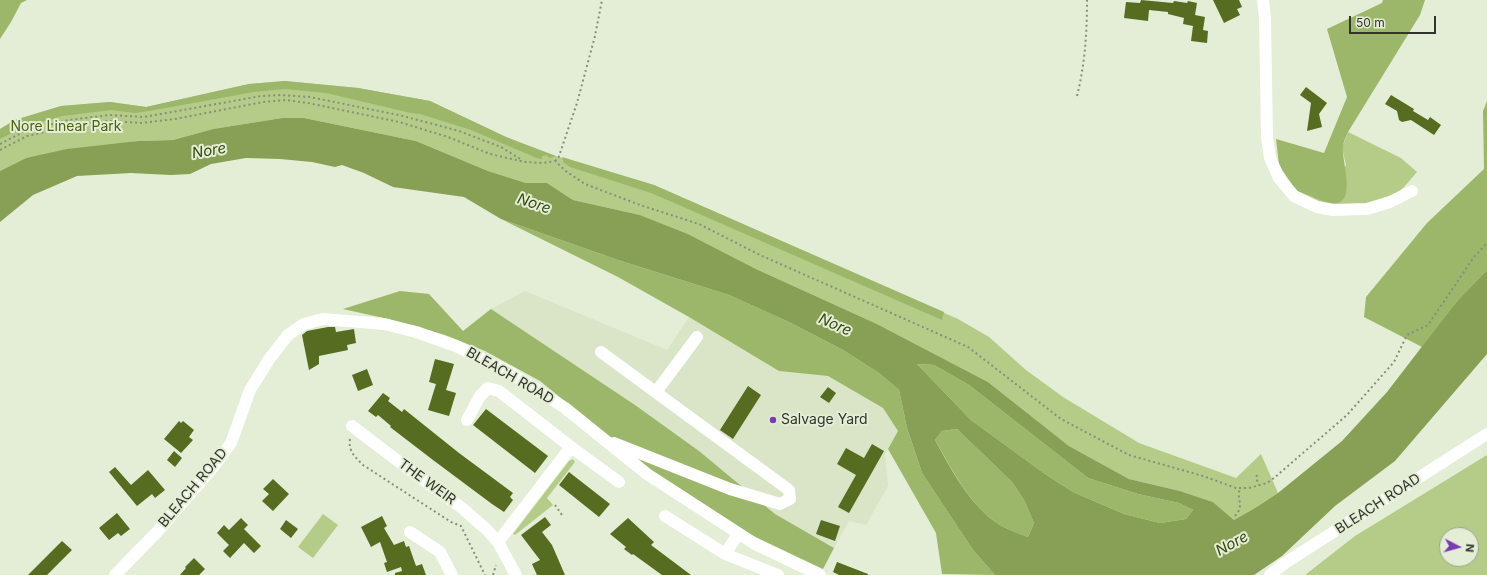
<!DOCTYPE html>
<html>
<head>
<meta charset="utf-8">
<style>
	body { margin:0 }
	#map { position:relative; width:1487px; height:575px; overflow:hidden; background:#e4edd5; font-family:Inter,sans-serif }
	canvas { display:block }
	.north { position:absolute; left:1439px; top:527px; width:40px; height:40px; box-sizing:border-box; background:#e4edd5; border:1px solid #9ca391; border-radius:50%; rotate:96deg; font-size:11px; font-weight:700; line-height:16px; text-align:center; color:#30342a }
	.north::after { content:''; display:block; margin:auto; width:14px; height:18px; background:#783bb1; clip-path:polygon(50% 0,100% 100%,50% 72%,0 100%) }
	.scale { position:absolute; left:1349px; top:16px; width:87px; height:18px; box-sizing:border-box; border:2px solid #30342a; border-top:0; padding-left:5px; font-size:12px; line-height:14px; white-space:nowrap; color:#30342a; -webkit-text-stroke:3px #e4edd5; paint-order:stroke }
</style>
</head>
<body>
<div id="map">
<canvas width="1487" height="575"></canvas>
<div class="north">N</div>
<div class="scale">50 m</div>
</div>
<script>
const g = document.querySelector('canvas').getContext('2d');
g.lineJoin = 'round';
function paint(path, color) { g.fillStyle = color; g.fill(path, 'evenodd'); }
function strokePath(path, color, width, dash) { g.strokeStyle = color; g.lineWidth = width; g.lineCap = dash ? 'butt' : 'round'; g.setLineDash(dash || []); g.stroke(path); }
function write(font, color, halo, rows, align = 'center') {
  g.font = font + ' Inter,sans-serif'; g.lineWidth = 4; g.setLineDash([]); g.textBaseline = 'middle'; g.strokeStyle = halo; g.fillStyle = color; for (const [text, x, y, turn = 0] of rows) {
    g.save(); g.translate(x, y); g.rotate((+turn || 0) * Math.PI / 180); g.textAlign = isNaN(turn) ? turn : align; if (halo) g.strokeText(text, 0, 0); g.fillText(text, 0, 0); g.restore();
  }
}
paint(new Path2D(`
	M525 291 667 350 689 317 779 371 828 376 883 408 898 431 885 454 888 486 866 525 849 521 834 548 775 514 699 451 635 405 491 309Z`), '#d9e5c6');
paint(new Path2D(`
	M285 81 358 88 430 101 506 137 542 152 654 185 958 319 989 337 1026 370 1063 397 1139 443 1236 478 1261 454 1278 493 1255 508 1234 520 1213 502 1180 491 1129 479 1069 446 988 382 877 324 756 269 688 234 640 215 573 200 547 183H526L488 171 416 141 304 118H282L213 129 173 140 138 141 26 158 0 171V129L15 120 61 106 110 102 146 107 249 84Z
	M1348 132 1401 158 1417 172 1404 187 1395 195 1375 204 1331 208 1297 192 1305 193 1324 201 1346 165 1342 148Z
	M1487 455V575H1305L1355 536ZM1447 535H1471V559H1447Z
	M573 459 575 462 547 498 553 505 515 535 513 534 569 461Z
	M323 514 338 525 313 558 298 547Z`), '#b4cc87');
paint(new Path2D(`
	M0 0H27L21 3 11 22 0 39Z
	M1383 0H1425L1420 15 1348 132C1346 137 1343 142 1343 147 1341 160 1358 205 1333 203 1321 203 1310 193 1297 192L1279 165 1276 139 1324 153 1347 97 1327 29 1382 3Z
	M285 81 358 88 430 101 506 137 556 156 549 158 547 155 542 156V159H539L471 130 420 114 411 113 326 93 285 89 254 92 149 111 135 113 111 110 62 116 19 129 0 139V129L15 120 61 106 110 102 146 107 249 84Z
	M1487 101V270L1457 301 1422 347 1364 317 1366 297 1427 223 1484 169 1483 111Z
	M562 157 654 185 944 312 942 320 672 202 651 193 570 167 564 163Z
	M501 219 618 260 729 295 791 323 843 350 879 373 899 390 907 428 922 473 973 550 995 575 942 574 936 533 888 449 898 431 883 408 828 376 779 371 689 317 618 277Z
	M400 291 429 294 463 331 491 309 635 405 699 451 775 514 834 548 823 569 745 532 647 468 540 381 485 351 445 335 388 319 343 309Z
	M917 364 934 365 969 385 1088 478 1138 494 1179 503 1193 510 1186 519 1160 523 1124 514 1073 492 1045 474 971 420Z
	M957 429 1012 482 1024 500 1034 523 1028 537C1018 533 1006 529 997 523 968 503 952 469 935 440L942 431Z`), '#9cb66a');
paint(new Path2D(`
	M282 118H304L416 141 488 171 526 183H547L573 200 640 215 688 234 756 269 877 324 988 382 1069 446 1129 479 1180 491 1213 502 1234 520 1255 508 1278 493 1342 441 1387 392 1457 301 1487 270V354L1395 461 1335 506 1282 556 1254 575H995L973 550 922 473 907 428 899 390 879 373 843 350 791 323 729 295 618 260 501 219 464 197 393 187 364 173 342 165 335 167 312 162 280 159 246 158 211 164 190 174 171 175 131 173 77 176 33 195 0 222V171L26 158 67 149 138 141 173 140 213 129ZM917 364 934 365 969 385 1088 478 1138 494 1179 503 1193 510 1186 519 1160 523 1124 514 1073 492 1045 474 971 420ZM957 429 1012 482 1024 500 1034 523 1028 537C1018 533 1006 529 997 523 969 504 951 469 935 440L942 431Z`), '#88a055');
paint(new Path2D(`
	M1141 0 1173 3 1174 1 1187 3 1188 1 1197 3 1195 15 1205 17 1203 30 1208 31 1207 43 1191 41 1193 26 1183 24 1184 18 1168 14V12L1149 10 1148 21 1124 18 1126 2 1140 3Z
	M1213 0H1239L1242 7 1237 9 1240 15 1224 23Z
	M1306 87 1327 103 1319 114 1322 127 1307 131 1311 103 1300 95Z
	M1391 95 1414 109 1413 111 1428 120 1430 117 1441 125 1434 135 1411 120 1402 122 1399 120 1397 111 1385 104Z
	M328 327H335L336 332 354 329 356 343 347 345 348 350 319 356V364L309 370 302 335 307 331Z
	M435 359 454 364 446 390 456 393 449 416 428 410 436 384 429 382Z
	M367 369 373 385 358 391 352 375Z
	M748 386 761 395 733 439 720 430Z
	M828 387 836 393 829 403 820 397Z
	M383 393 390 398 388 401 402 412 404 409 459 453 513 493 510 497 513 500 504 512 492 504 433 460 390 427 391 426 378 415 376 417 368 411Z
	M486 409 548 456 535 473 473 425Z
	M179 421 181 423 183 421 194 430 189 437 193 440 181 453 164 439Z
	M872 444 884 451 849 513 838 507 856 475 837 464 846 448 864 458Z
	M174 451 182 458 175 467 167 460Z
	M115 467 131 485 148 470 165 490 155 498 152 494 137 506 109 472Z
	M569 472 610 504 599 517 559 485Z
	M273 479 289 494 273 511 262 501 269 494 263 489Z
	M117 513 130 529 121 536 118 533 109 540 99 528Z
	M382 516 387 526 384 528 394 545 404 541 406 547 409 546 416 566 422 564 426 575H395V573L402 571 401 567 387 572 384 563 387 562 380 542 371 547 361 527Z
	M545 517 551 525 542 532 552 545 565 575H537L532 564 540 560 521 535Z
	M241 518 248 525 244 529 261 546 254 553 244 543 230 558 223 551 229 545 217 533 224 525 229 530Z
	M628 518 654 542 651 545 691 575H662L633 554 632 555 624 549 626 547 610 534Z
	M286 520 298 529 291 538 280 529Z
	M821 520 840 526 835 541 816 534Z
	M62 541 72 550 47 575H28Z
	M194 558 205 569 199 575H180L186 568 185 567Z
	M837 562 868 574V575H839L833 572Z`), '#566c20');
strokePath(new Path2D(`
	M1077 96C1085 64 1087 33 1087 0
	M0 144 25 131 68 120 110 115 144 117 261 96 281 95 310 97 403 116 459 131 501 147 522 160
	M0 150 27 136 80 124 110 121 141 123 175 119 263 102 286 100 308 103 399 122 448 137 490 154 525 162 543 163 555 161 567 172 585 184 640 205 699 224 760 255 968 347 1061 419 1129 455 1203 476 1236 488H1249L1267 483 1274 478 1347 415 1394 362 1407 335 1428 325 1474 257 1487 243
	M555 161 558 159 577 103 595 36 602 0
	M350 439C348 451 355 457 363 465L451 522 461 526 485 575
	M1257 475 1256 478 1259 485
	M555 505 562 515
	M1235 516C1245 505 1236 500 1240 488
	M493 575 496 565
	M1251 575 1260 569`), '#878e7d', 2, [2, 3]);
strokePath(new Path2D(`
	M1263 0 1265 19 1267 138 1270 158 1279 178 1294 196 1317 207 1333 210 1367 209 1390 202 1412 191
	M601 352 789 490 790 499 780 504 730 489 614 443
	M656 392 697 337
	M467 420 480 396 488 388 499 391 571 447 619 482
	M352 426 415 474 462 508 486 529 498 542 516 575
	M665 516 725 554 778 575
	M410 532 440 552 452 575
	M498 542 571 447
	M725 554 738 534
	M115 575 157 532 214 466 231 443 250 390 270 358 288 335 304 324 323 319 384 324 416 332 456 346 511 373 565 408 647 474 755 544 820 575
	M1270 575 1285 563 1487 434`), '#fff', 12);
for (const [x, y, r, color] of [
	[773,420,4,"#783bb1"]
]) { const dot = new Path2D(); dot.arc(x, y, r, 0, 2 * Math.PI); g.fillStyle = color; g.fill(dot); strokePath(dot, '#e4edd5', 1.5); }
write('14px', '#4b610c', '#e4edd5', [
	["Nore Linear Park",66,127]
]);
write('14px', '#30342a', '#e4edd5', [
	["BLEACH ROAD",510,376,30],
	["THE WEIR",427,482,36],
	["BLEACH ROAD",193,488,-50],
	["BLEACH ROAD",1378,504,-33]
]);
write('14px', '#30342a', '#e4edd5', [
	["Salvage Yard",781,420]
], 'left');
write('italic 15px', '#37470f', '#e4edd5', [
	["Nore",209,151,-9],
	["Nore",534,204,19],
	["Nore",835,325,24],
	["Nore",1232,544,-29]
]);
</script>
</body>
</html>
